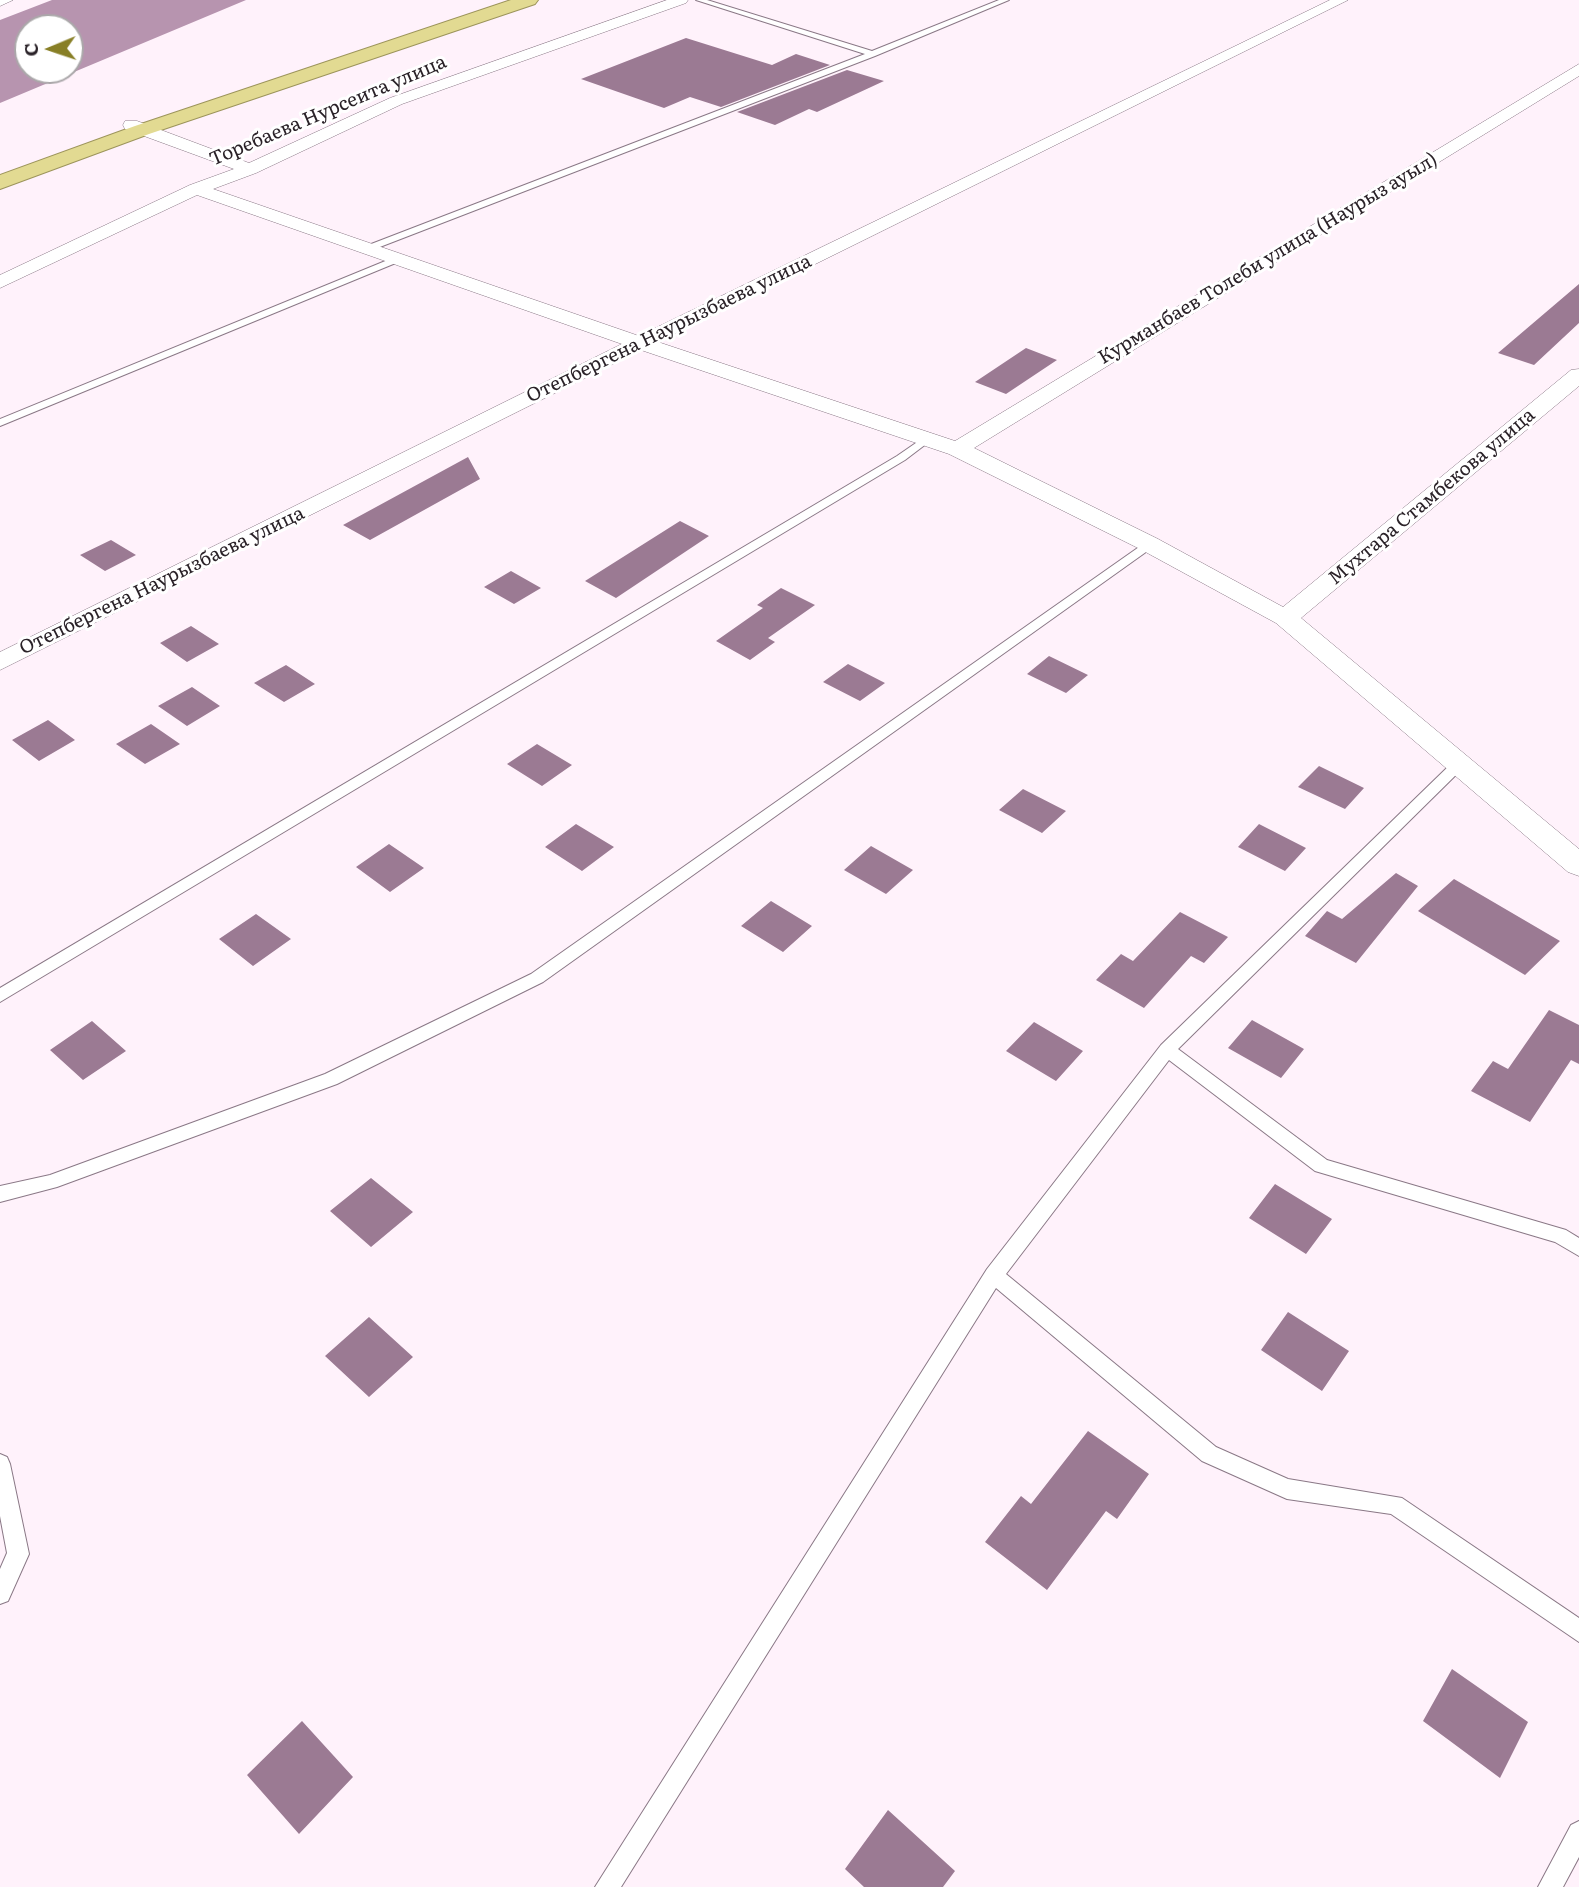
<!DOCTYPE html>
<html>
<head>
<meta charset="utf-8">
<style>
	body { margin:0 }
	#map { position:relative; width:1579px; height:1887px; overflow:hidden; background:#fff2fb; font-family:Literata,serif }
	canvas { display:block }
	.north { position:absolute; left:14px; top:14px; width:70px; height:70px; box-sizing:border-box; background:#fff; border:2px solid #aaa7a9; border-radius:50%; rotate:268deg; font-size:19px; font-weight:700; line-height:28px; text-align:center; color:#2a2228 }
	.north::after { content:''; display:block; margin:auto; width:24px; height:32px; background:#887f26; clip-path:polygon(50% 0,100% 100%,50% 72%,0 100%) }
</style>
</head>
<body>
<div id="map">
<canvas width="1579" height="1887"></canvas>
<div class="north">С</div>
</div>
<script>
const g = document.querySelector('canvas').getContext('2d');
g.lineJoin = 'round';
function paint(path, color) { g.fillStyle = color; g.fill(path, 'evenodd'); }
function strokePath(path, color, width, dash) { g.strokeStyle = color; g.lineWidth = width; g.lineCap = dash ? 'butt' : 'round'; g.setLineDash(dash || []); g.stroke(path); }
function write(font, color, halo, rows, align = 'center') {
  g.font = font + ' Literata,serif'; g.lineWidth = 6; g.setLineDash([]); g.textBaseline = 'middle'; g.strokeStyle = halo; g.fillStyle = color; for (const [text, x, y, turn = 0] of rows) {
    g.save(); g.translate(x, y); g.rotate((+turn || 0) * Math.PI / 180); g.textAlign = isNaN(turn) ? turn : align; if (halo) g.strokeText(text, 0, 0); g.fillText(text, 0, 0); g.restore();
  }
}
paint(new Path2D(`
	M52 0H246L0 103V20ZM28 28H70V70H28Z`), '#b794af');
paint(new Path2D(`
	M686 38 772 65 796 54 830 65 721 107 690 97 664 108 581 79Z
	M847 70 884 81 817 112 809 109 775 125 737 112Z
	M1579 284V323L1534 365 1498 353Z
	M1026 348 1057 360 1006 394 975 382Z
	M468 457 480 479 370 540 343 525Z
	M680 521 709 536 616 598 585 581Z
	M111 540 136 555 105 571 80 555Z
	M511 571 541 588 514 604 484 587Z
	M781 588 815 605 768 638 775 642 750 660 716 641 763 608 757 605Z
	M191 626 219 644 187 662 160 643Z
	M1049 656 1088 675 1066 693 1027 674Z
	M848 664 885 683 860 701 823 682Z
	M286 665 315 684 284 702 254 683Z
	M192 687 220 706 187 726 158 706Z
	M48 720 75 740 39 761 12 740Z
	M151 724 180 744 145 764 116 744Z
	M537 744 572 765 542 786 507 764Z
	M1319 766 1364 788 1345 809 1298 787Z
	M1023 789 1066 811 1042 833 999 810Z
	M576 824 614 847 582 871 545 847Z
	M1259 824 1306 848 1285 871 1238 847Z
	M389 844 424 868 390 892 356 867Z
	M871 846 913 870 886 894 844 870Z
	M1396 873 1418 886 1356 963 1305 936 1327 911 1342 919Z
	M1454 879 1560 941 1525 975 1418 911Z
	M771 901 812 926 783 952 741 926Z
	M1180 912 1228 937 1204 963 1191 956 1144 1008 1096 980 1121 954 1133 961Z
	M256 914 291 939 253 966 219 939Z
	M1549 1010 1579 1025V1064L1571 1060 1530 1122 1471 1091 1493 1061 1508 1069Z
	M1252 1020 1304 1049 1281 1078 1228 1048Z
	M92 1021 126 1051 83 1080 50 1050Z
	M1034 1022 1083 1051 1056 1081 1006 1051Z
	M371 1178 413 1212 371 1247 330 1211Z
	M1275 1184 1332 1219 1306 1254 1249 1218Z
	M1288 1312 1349 1351 1322 1391 1261 1350Z
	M369 1317 413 1357 369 1397 325 1356Z
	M1088 1431 1149 1474 1117 1519 1106 1511 1047 1590 985 1542 1021 1496 1031 1504Z
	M1452 1669 1528 1722 1500 1778 1423 1721Z
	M302 1721 353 1777 299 1834 247 1775Z
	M888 1810 955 1871 943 1887H864L845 1869Z`), '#9b7a93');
const service = new Path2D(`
	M696 0H707L872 51 999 0H1009L875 56 372 250H366V246L865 54Z
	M400 255 403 256V260L0 426V419Z
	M926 436 932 439 930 441 905 460 0 1002V988L897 456Z
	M1149 540 1153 541V547L543 982 337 1084 57 1187 0 1202V1186L50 1175 325 1074 531 974Z
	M1459 759 1466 764 1464 767 1178 1049 1327 1160 1566 1230 1579 1238V1256L1555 1242 1315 1171 1169 1060 1006 1274 1216 1447 1288 1479 1402 1498 1579 1618V1642L1391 1514 1287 1499 1202 1461 996 1288 621 1887H595L987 1269 1161 1045 1454 761Z
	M0 1454 7 1457 10 1464 29 1554 8 1601 0 1604V1569L7 1553 0 1516Z
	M1579 1821V1857L1563 1887H1538L1571 1825Z`);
const minor = new Path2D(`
	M0 0H13L0 6Z
	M667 0H688L686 3 402 104 256 173 213 189 639 336 1330 0H1348L658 342 955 441 1579 64V76L974 448 1158 539 1283 607 1571 370 1579 369V386L1301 618 1579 849V876L1568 872 1276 623 1140 549 949 454 641 350 0 670V652L622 344 197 195 0 288V275L190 185 234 169 125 129 123 125 125 121H137L249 163 390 98Z`);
const trunk = new Path2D(`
	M511 0H538L535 4 149 134 0 189V175L135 126Z`);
strokePath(service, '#8a7886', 2);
strokePath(minor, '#8a7886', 1);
strokePath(trunk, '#9c945b', 2);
paint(service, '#fff');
paint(minor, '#fff');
paint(trunk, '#e2da92');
write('19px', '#2a2228', '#fff', [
	["Торебаева Нурсеита улица",328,111,-23],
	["Курманбаев Толеби улица (Наурыз ауыл)",1268,259,-31],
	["Отепбергена Наурызбаева улица",669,329,-26],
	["Мухтара Стамбекова улица",1432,497,-40],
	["Отепбергена Наурызбаева улица",162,581,-26]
]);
</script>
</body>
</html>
